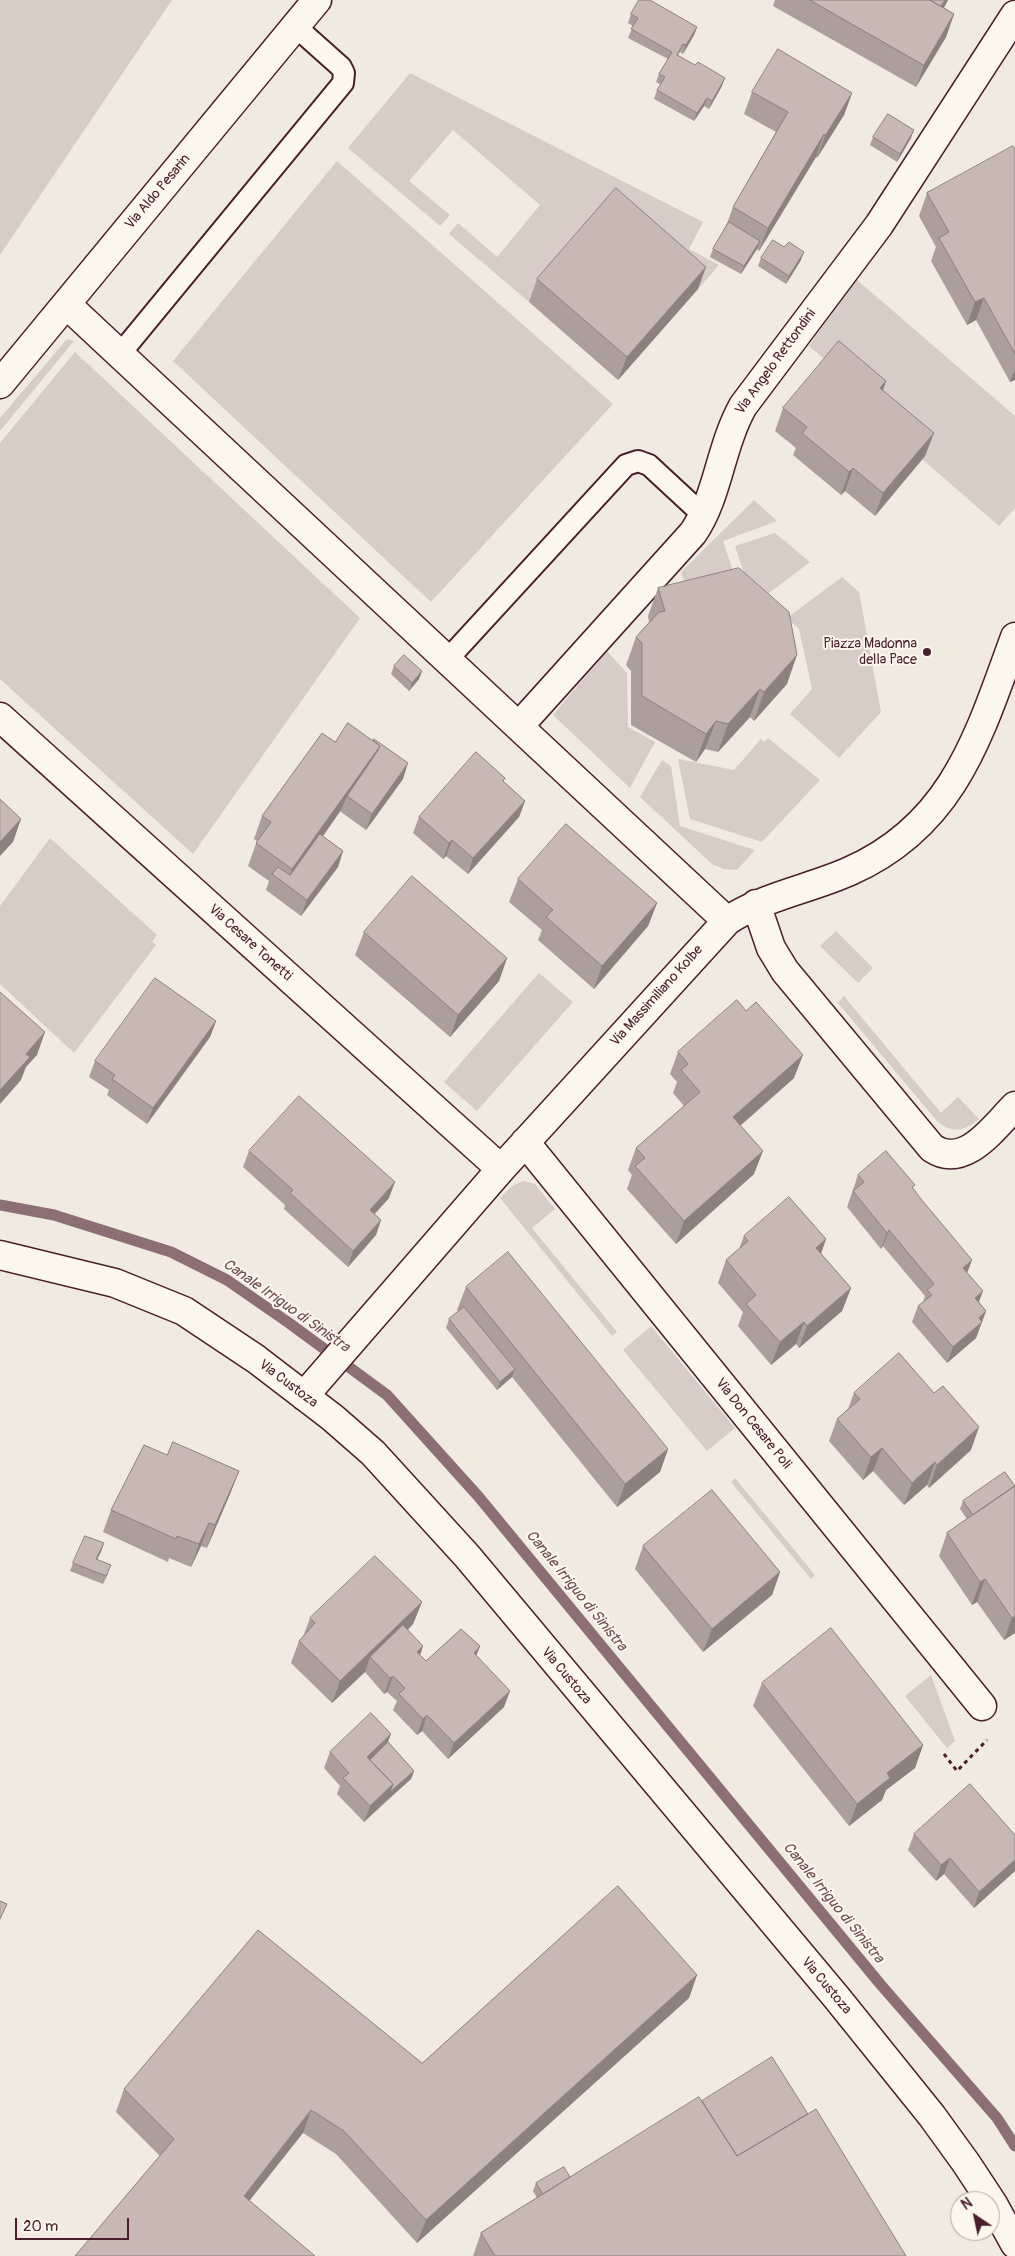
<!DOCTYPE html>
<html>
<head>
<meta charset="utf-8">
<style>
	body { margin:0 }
	#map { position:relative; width:1015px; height:2256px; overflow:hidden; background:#f0eae0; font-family:Pangolin,sans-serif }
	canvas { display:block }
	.north { position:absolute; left:950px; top:2191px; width:50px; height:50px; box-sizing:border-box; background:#fbf7ec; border:1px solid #b4a19f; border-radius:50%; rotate:326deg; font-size:14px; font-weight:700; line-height:20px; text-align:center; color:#4a1f2b }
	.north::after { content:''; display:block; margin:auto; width:18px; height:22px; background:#4a1f2b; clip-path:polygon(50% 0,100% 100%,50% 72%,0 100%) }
	.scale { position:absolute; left:15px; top:2218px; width:114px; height:22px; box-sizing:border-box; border:2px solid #4a1f2b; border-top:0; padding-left:6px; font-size:15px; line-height:18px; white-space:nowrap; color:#4a1f2b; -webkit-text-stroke:4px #fbf7ec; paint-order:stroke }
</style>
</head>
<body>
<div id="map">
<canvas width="1015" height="2256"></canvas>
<div class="north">N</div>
<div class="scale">20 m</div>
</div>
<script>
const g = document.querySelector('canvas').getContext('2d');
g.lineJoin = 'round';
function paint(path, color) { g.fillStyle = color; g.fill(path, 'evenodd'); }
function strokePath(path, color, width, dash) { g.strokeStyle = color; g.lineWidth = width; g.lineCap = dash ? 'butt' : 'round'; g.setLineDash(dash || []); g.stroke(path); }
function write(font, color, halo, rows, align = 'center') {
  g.font = font + ' Pangolin,sans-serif'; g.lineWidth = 4; g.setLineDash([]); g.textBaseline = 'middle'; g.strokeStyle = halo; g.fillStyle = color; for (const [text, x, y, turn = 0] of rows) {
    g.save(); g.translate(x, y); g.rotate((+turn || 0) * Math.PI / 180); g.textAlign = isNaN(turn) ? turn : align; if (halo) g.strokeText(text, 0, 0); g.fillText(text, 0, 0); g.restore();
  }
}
paint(new Path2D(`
	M0 0H172L0 255Z
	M410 73 703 222 689 249 719 265 698 289 608 211 529 302 449 234 458 223 497 257 540 205 453 130 409 181 450 215 440 226 348 148Z
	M337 161 613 404 431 602 173 361Z
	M856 279 1015 416V508L999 526 922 459 925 456 878 404 809 346Z
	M67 339 74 341 0 431V418Z
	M75 352 360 618 193 854 0 679V443Z
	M754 500 777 521 723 541 737 583 689 596 681 572Z
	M775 533 810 562 761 599 749 588 735 546Z
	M842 577 859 592 881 712 839 758 790 714 812 689 799 629 787 618Z
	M607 651 627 673 628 727 655 742 630 788 553 715Z
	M768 738 820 780 762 842 690 819 678 759 734 770 761 739 764 742Z
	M662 760 671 766 680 826 755 850 737 870 724 869 712 864 640 797Z
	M50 838 157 935 152 942 156 945 74 1053 0 984V906Z
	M836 931 873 968 858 983 820 946Z
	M539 973 573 1002 477 1111 444 1082Z
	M844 996 941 1113 958 1097 979 1119C964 1131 952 1134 937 1121L838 1003Z
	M524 1181 535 1184 555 1209 532 1228 617 1332 612 1336 500 1198 512 1186Z
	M651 1326 735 1428 707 1451 623 1350Z
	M735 1478 815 1575 811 1579 731 1482Z
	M931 1675 955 1741 947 1748 905 1696Z`), '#d8ccc6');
strokePath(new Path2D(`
	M0 1205 54 1215 171 1252 227 1280 289 1323 387 1395 478 1496 881 1985 997 2118 1015 2146`), '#8c6f72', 11);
const service = new Path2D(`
	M120 354 343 83 344 73 341 67 295 26
	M447 660 626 465 638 461 649 465 703 515`);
const minor = new Path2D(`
	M66 304 727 921
	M0 384 317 0
	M0 717 501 1169
	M519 726 693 533C718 497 720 447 743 406L879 225 1015 15
	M756 904 771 948 785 971 932 1148C965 1170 994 1127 1015 1106
	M525 1142 982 1706
	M0 1255 115 1283 184 1311 256 1359 333 1418 373 1453 467 1556 837 1998 932 2116 966 2163 993 2204 1015 2244
	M304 1396 501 1169 727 921C764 896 810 889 850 871 954 825 979 735 1015 637`);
strokePath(service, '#4a1f2b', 24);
strokePath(minor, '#4a1f2b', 31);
strokePath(new Path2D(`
	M944 1754 957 1771 987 1740`), '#4a1f2b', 3, [4, 4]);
strokePath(service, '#fbf7ec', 20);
strokePath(minor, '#fbf7ec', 28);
paint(new Path2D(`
	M775 0H948L944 8 954 14 946 37 916 87 773 6Z
	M631 14 697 27 694 35 683 54 680 52 678 55 722 86 709 109 704 106 694 121 654 99 657 90 661 85 656 82 659 74 668 59 628 38 633 26 628 23Z
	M752 92 852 93 844 115 817 158 816 157 759 251 757 249 741 274 710 257 713 249 725 229 733 207 776 132 744 114Z
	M873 137 911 138 897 162 870 145Z
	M1015 149V380L1010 382 976 320 967 325 931 261 936 247 919 216 927 193Z
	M761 258 801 260 786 284 758 266Z
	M537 279 698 289 618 380 529 302Z
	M886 381 883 390 925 456 875 516 845 491 841 495 793 455 796 448 775 431 783 408Z
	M658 588 787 684 754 721 750 717 718 752 705 749 696 762 631 725V671L626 665 636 637 649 622 648 616Z
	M394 666 422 671 419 679 409 691 391 674Z
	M403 779 366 830 341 812V810L323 836 343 851 338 867 301 916 266 890 269 881 248 866 257 841 254 839 262 816Z
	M504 782 525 801 519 817 468 874 446 856 443 859 413 833 419 817Z
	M518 879 657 903 648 926 594 989 538 940 542 930 509 902Z
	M364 932 507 958 499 981 450 1037 355 955Z
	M216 1021 210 1037 147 1124 107 1095 109 1090 89 1077 95 1061Z
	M678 1052 794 1078 740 1126 754 1174 676 1244 627 1189 632 1175 628 1170 636 1148 684 1106 673 1093 677 1082 670 1074Z
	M249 1151 389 1198 375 1214 376 1235 348 1267 284 1209 285 1205 243 1167Z
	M858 1175 913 1189 967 1273 979 1302 986 1311 976 1338 947 1363 912 1322 918 1306 923 1302 925 1296 883 1246 881 1249 847 1207Z
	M744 1236 826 1239 821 1254 851 1288 842 1311 799 1348 796 1344 771 1365 738 1326 743 1312 718 1283 726 1260 739 1249Z
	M466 1287 668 1449 660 1472 617 1507 512 1377 497 1390 446 1328 449 1319 459 1311 457 1310Z
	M854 1393 971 1450 929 1488 927 1485 904 1505 873 1471 863 1480 829 1441 837 1419 848 1409Z
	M167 1455 239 1471 230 1494 207 1548 201 1546 191 1567 169 1558 168 1562 103 1532 111 1510Z
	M1015 1486V1633L1004 1640 977 1602 972 1605 939 1556 947 1533 967 1519 960 1509 963 1501Z
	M104 1543 97 1559 108 1574 103 1584 70 1571 73 1563Z
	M643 1546 780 1572 772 1595 703 1652 635 1569Z
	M422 1602 413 1624 408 1630 420 1655 426 1661 480 1646 476 1655 504 1707 448 1759 422 1731 417 1735 393 1710 397 1701 387 1692 384 1694 365 1672 332 1703 291 1663 299 1641 303 1637 310 1618Z
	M762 1683 923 1745 915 1768 886 1790 882 1800 849 1826 753 1706Z
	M388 1742 414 1771 411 1779 364 1822 337 1794 340 1786 324 1768 330 1752Z
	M914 1834 1015 1835V1871L974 1908 944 1874 936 1881 908 1850Z
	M697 1975 689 1998 417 2243 336 2154 303 2133 160 2156 116 2112 124 2089 422 2063Z
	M702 2101 808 2114 906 2256H473L481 2233 537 2198 533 2191 536 2183 570 2177Z`), '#ac9e9a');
paint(new Path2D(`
	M945 0H948L932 28 938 12Z
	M954 14 946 37 916 87 924 65Z
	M697 27 694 35 683 54 686 45Z
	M725 78 722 86 709 109 712 101Z
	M852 93 844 115 817 158 825 136Z
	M707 98 704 106 694 121 697 113Z
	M914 130 911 138 897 162 900 154Z
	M824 134 816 157 759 251 768 228Z
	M760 241 757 249 741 274 744 266Z
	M804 252 801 260 786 284 789 276Z
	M706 267 698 289 618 380 627 357Z
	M984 298 976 320 967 325 975 302Z
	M1015 369V380L1010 382Z
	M886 381 878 404 880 388Z
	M934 433 925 456 875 516 883 493Z
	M853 468 845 491 841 495 849 472Z
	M797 655 787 684 754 721 764 692Z
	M422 671 419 679 409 691 412 683Z
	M760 689 750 717 718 752 728 724Z
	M716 721 705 749 696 762 706 734Z
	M380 746 371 768 347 796 341 810 288 886 286 885 292 869Z
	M408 763 403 779 366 830 372 814Z
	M525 801 519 817 468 874 473 858Z
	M21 819 13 842 0 856V842Z
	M452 840 446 856 443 859 449 843Z
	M343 851 338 867 301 916 307 900Z
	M657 903 648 926 594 989 602 966Z
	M507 958 499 981 450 1037 458 1015Z
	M216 1021 210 1037 147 1124 153 1108Z
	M45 1032 37 1055 26 1067 21 1080 0 1104V1090L26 1054Z
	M803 1055 794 1078 724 1140 733 1117Z
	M763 1151 754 1174 676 1244 684 1221Z
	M395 1182 389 1198 364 1225 370 1210Z
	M381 1220 376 1235 348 1267 353 1251Z
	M889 1230 883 1246 881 1249 887 1233Z
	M826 1239 818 1261 816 1248Z
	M972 1260 966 1276 963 1268Z
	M851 1288 842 1311 799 1348 807 1326Z
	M983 1291 977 1307 975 1298Z
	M986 1311 976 1338 947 1363 953 1347 979 1318Z
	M804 1322 796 1344 771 1365 780 1342Z
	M515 1369 512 1377 497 1390 500 1382Z
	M979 1427 971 1450 929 1488 937 1465Z
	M882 1448 873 1471 863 1480 871 1457Z
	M668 1449 660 1472 617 1507 625 1484Z
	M935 1462 927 1485 904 1505 912 1483Z
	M239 1471 230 1494 207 1548 215 1525Z
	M209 1523 201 1546 191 1567 199 1544Z
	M104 1543 101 1552 93 1567 96 1559Z
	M780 1572 772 1595 703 1652 712 1629Z
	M985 1579 977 1602 972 1605 980 1582Z
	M422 1602 413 1624 375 1662 370 1657 365 1672 332 1703 340 1681Z
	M1015 1616V1633L1004 1640 1012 1618Z
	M423 1646 418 1662 417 1652Z
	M480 1646 474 1662V1653Z
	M393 1676 387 1692 384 1694 390 1678Z
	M510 1691 504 1707 448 1759 454 1743Z
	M427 1715 422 1731 417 1735 423 1719Z
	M391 1734 385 1750 367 1768V1757Z
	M923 1745 915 1768 886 1790 882 1800 849 1826 857 1804 887 1773Z
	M414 1771 411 1779 387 1800 390 1792Z
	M393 1784 387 1800 364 1822 370 1806Z
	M950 1858 944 1874 936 1881 941 1865Z
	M1015 1860V1871L974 1908 979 1892Z
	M697 1975 689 1998 417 2243 426 2220Z
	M311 2110 303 2133 235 2219 244 2196Z`), '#8c817d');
const building = new Path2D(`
	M639 0H650L697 27 686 45 683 44 677 55 695 65 698 62 725 78 712 101 707 98 697 113 657 90 665 77 659 74 672 52 631 29 638 18 631 14Z
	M810 0H930L954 14 924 65Z
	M930 0H945L941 6Z
	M778 49 852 93 825 136 824 134 768 228 733 207 788 112 752 92Z
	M888 114 914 130 900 154 873 137Z
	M1013 146 1015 149V354L984 298 975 302 939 238 949 232 927 193Z
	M616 188 706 267 627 357 537 279Z
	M729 222 760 241 744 266 713 249Z
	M773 240 784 247 789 242 804 252 789 276 761 258Z
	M839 341 886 381 880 388 934 433 883 493 853 468 849 472 802 433 807 427 783 408Z
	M739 568 789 612 797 655 764 692 760 689 728 724 716 721 706 734 642 696V643L636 637 659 612 665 611 658 588Z
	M404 655 422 671 412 683 394 666Z
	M348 723 380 746 292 869 256 843 271 822 262 816 322 733 335 742Z
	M374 739 408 763 372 814 347 796 377 752 380 746 373 740Z
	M476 752 505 778 503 781 525 801 473 858 452 840 449 843 419 817Z
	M0 799 21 819 0 842Z
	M566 824 657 903 602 966 546 917 553 910 518 879Z
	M320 834 343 851 307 900 272 874 278 867 290 875Z
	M412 876 507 958 458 1015 364 932Z
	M155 978 216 1021 153 1108 112 1079 115 1075 95 1061Z
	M0 992 45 1032 26 1054 30 1057 0 1090Z
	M737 1000 746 1011 756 1002 803 1055 733 1117 763 1151 684 1221 635 1166 645 1158 636 1148 700 1092 681 1070 688 1064 678 1052Z
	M299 1096 395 1182 370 1210 381 1220 353 1251 290 1193 293 1190 249 1151Z
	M886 1151 915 1185 912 1187 921 1199 972 1260 963 1268 983 1291 975 1298 986 1311 979 1318 982 1322 953 1347 918 1306 932 1295 927 1290 934 1284 889 1230 887 1233 853 1191 864 1182 858 1175Z
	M789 1197 826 1239 816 1248 851 1288 807 1326 804 1322 780 1342 746 1304 756 1295 726 1260 748 1241 744 1236Z
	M508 1252 668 1449 625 1484 466 1287Z
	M464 1307 515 1369 500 1382 449 1319Z
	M899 1353 934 1393 943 1386 979 1427 937 1465 935 1462 912 1483 882 1448 871 1457 837 1419 860 1399 854 1393Z
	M173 1442 239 1471 215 1525 209 1523 199 1544 177 1536 176 1539 111 1510 144 1445 167 1455Z
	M1005 1472 1015 1486 973 1515 963 1501Z
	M1015 1486V1616L1012 1618 985 1579 980 1582 947 1533Z
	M712 1490 780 1572 712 1629 643 1546Z
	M85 1536 104 1543 96 1559 111 1565 106 1576 73 1563Z
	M375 1556 422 1602 340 1681 299 1641 315 1623 310 1618Z
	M403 1625 423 1646 417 1652 426 1661 461 1629 480 1646 474 1653 510 1691 454 1743 427 1715 423 1719 399 1694 405 1688 393 1676 390 1678 370 1657Z
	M831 1628 923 1745 887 1773 890 1778 857 1804 762 1683Z
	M371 1713 391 1734 367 1757 393 1784 370 1806 343 1778 349 1773 330 1752Z
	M388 1742 414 1771 390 1792 393 1784 370 1760Z
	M970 1784 1015 1835V1860L979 1892 950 1858 941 1865 914 1834Z
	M618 1886 697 1975 426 2220 344 2131 311 2110 244 2196 315 2256H75L174 2139 124 2089 258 1930 422 2063Z
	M0 1901 7 1904 0 1919Z
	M772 2057 808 2114 737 2156 702 2101Z
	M699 2097 737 2156 816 2109 906 2256H495L481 2233Z
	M564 2167 570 2177 543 2194 536 2183Z`);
paint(building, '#c8b8b3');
strokePath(building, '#8c817d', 1);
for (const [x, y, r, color] of [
	[927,652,5,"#4a1f2b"]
]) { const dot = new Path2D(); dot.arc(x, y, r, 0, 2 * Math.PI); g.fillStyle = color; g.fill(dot); strokePath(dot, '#fbf7ec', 2); }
write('14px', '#4a1f2b', '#fbf7ec', [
	["Via Aldo Pesarin",158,192,-50],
	["Via Angelo Rettondini",776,362,-54],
	["Via Cesare Tonetti",250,943,42],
	["Via Massimiliano Kolbe",657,996,-48],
	["Via Custoza",288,1384,37],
	["Via Don Cesare Poli",753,1424,51],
	["Via Custoza",566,1676,50],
	["Via Custoza",826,1986,50]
]);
write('14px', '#4a1f2b', '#fbf7ec', [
	["Piazza Madonna",917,644],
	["della Pace",917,660]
], 'right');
write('italic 15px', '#704e55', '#fbf7ec', [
	["Canale Irriguo di Sinistra",286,1306,35],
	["Canale Irriguo di Sinistra",576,1591,51],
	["Canale Irriguo di Sinistra",833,1903,51]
]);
</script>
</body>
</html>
